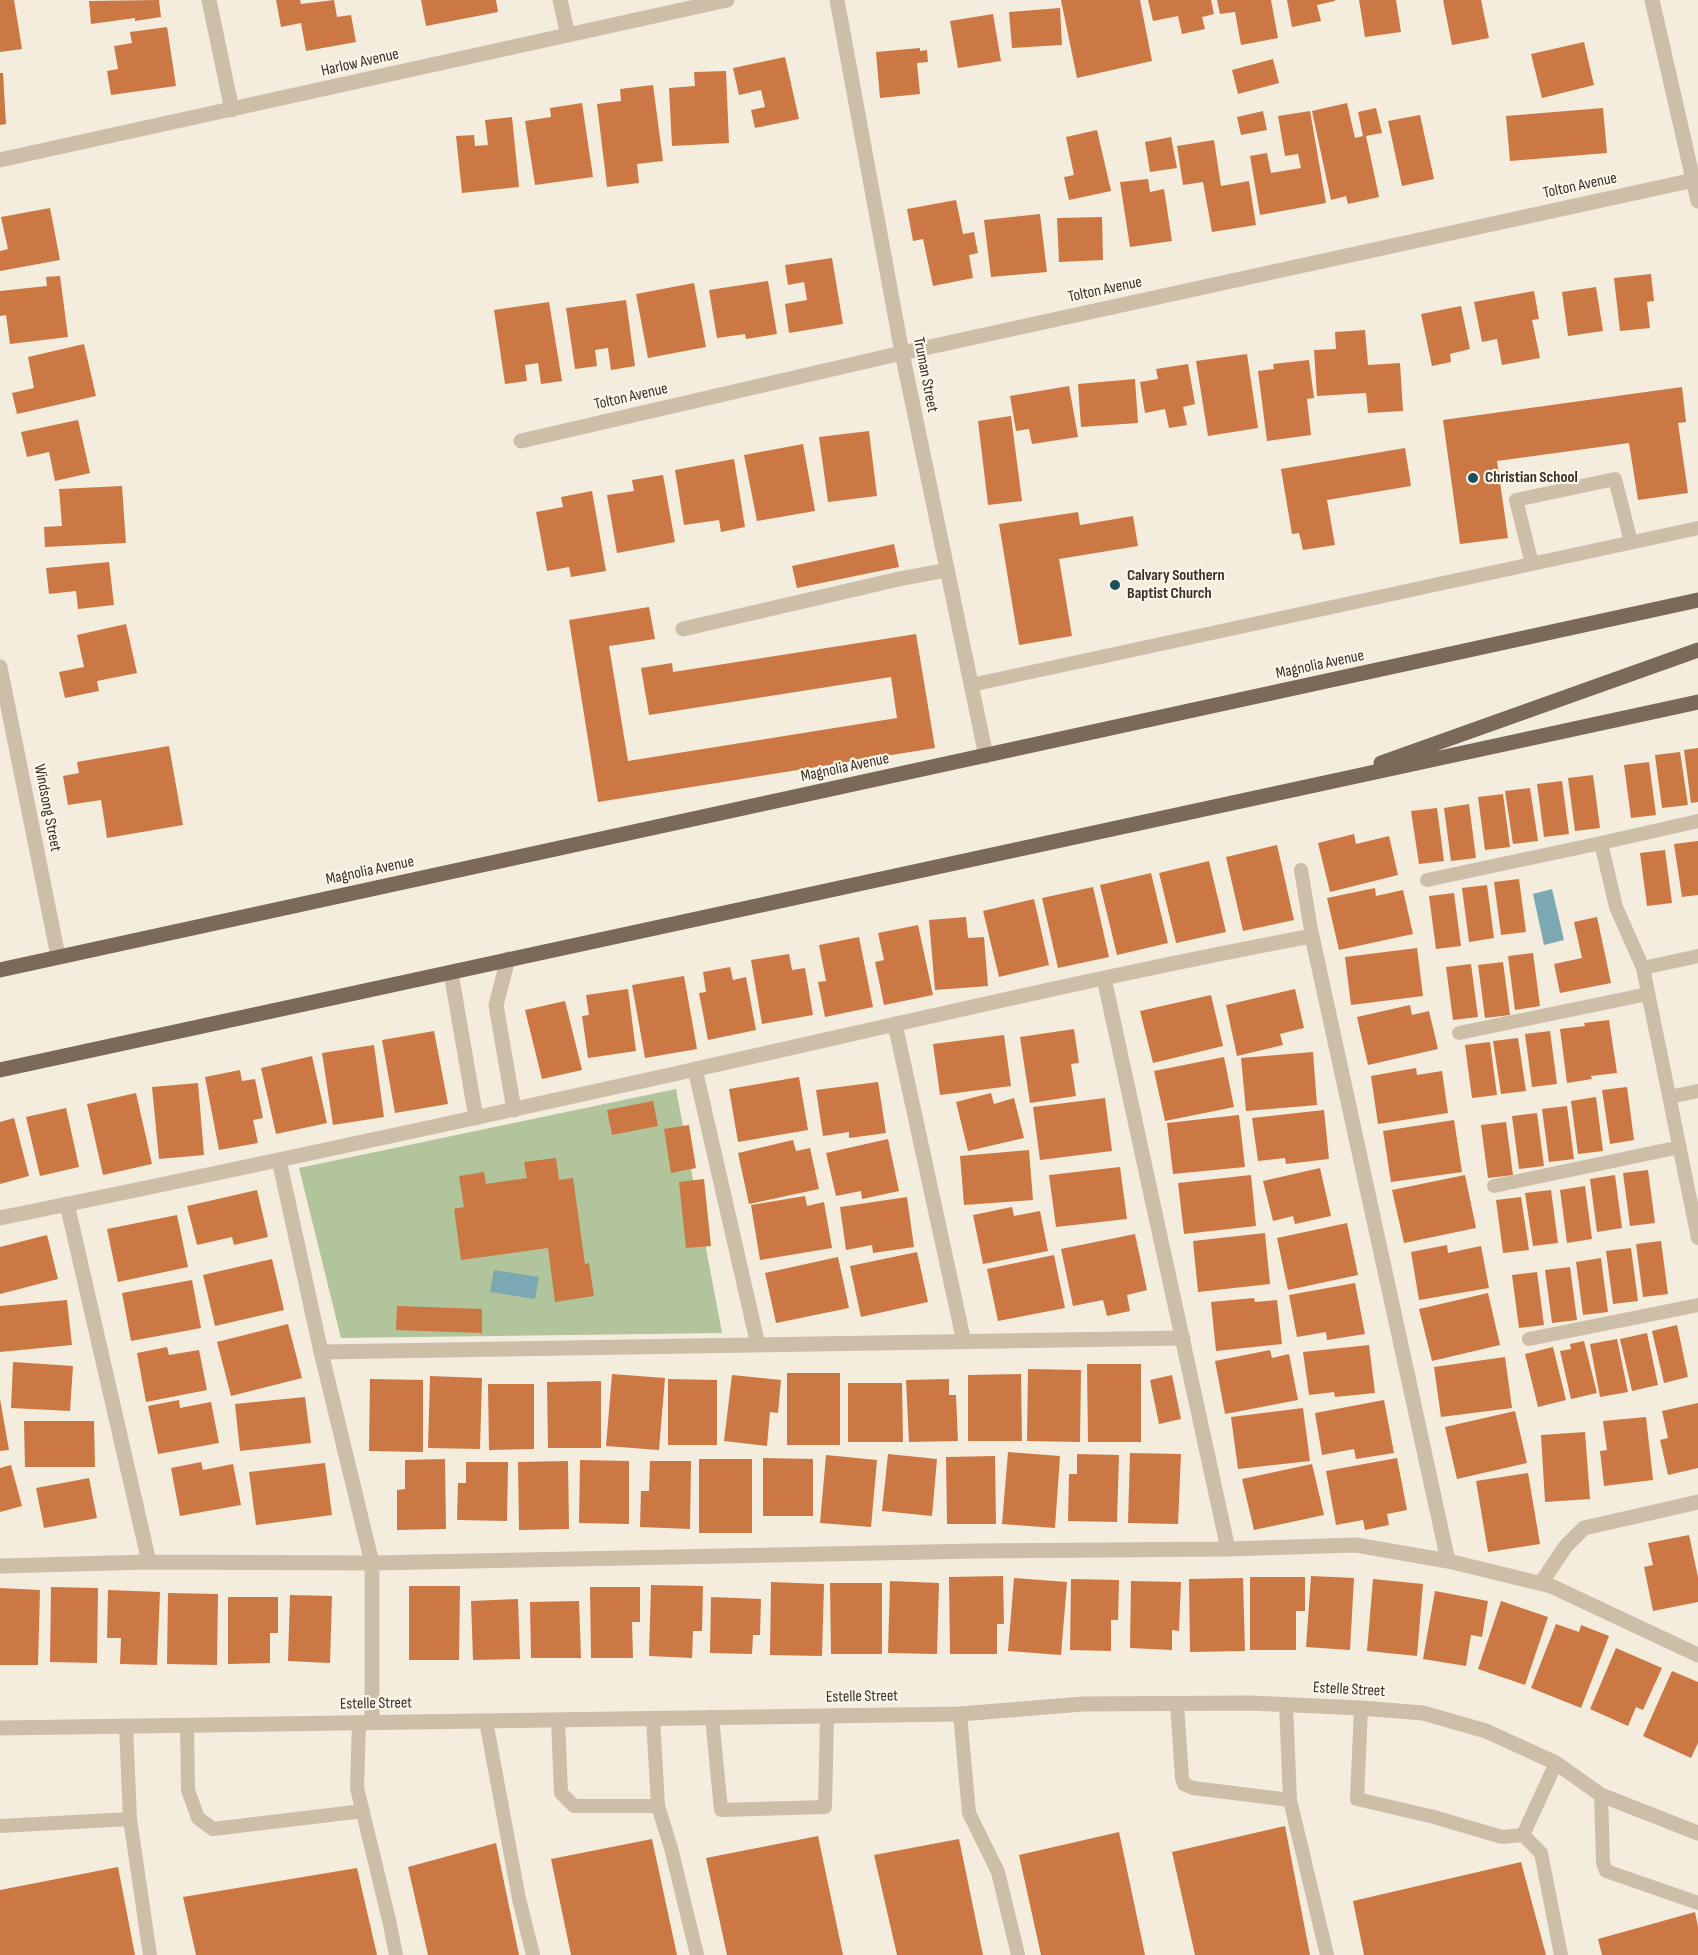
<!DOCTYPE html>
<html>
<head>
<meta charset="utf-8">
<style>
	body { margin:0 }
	canvas { display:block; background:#f4ecdd }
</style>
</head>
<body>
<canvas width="1698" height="1955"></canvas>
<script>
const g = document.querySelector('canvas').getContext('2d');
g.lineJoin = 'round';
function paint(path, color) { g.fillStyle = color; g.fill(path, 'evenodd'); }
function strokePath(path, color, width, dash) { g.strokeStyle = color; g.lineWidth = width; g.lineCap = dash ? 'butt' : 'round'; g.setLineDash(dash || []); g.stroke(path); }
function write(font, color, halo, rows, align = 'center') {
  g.font = font + ' "Sofia Sans Condensed",sans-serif'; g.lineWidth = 4.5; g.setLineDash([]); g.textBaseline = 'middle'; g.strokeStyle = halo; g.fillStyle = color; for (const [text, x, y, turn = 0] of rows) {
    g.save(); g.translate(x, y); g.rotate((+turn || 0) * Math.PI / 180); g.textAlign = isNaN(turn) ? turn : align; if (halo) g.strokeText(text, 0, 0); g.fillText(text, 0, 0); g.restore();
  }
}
paint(new Path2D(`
	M676 1089 722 1333 341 1338 299 1168Z`), '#b1c49c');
paint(new Path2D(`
	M1552 889 1564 940 1544 945 1533 894Z
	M494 1270 539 1277 535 1299 490 1292Z`), '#7ba8b2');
paint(new Path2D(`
	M0 0H14L22 49 0 52Z
	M159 0 161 17 135 21V18L91 24 89 1Z
	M276 0H300L301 4 334 0 337 17 351 15 356 42 306 51 301 23 281 27Z
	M421 0H496L498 12 426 26Z
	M1061 0H1140L1152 61 1077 78Z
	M1148 0H1211L1214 14 1202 17 1205 29 1182 34 1178 16 1153 21Z
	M1217 0H1271L1278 38 1241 45 1235 12 1220 14Z
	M1287 0H1335V1L1317 5 1321 21 1292 27Z
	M1359 0H1396L1401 32 1365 37Z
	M1443 0H1481L1489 38 1452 45Z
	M1060 8 1062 45 1012 48 1009 12Z
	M993 14 1001 61 958 68 950 21Z
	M167 27 176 86 111 95 107 71 118 69 114 46 132 43 130 32Z
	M1584 42 1594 85 1542 98 1531 54Z
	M920 48V51L927 50 928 62 917 63 920 94 880 98 876 52Z
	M785 57 799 119 755 128 751 110 765 107 761 90 739 95 733 68Z
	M1273 59 1279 83 1238 94 1232 70Z
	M726 71 729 143 672 146 669 88 695 86 694 72Z
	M0 73H3L6 124 0 125Z
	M653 85 663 161 637 164 639 183 607 187 597 104 621 101 620 89Z
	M582 103 593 177 535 185 525 121 551 117 550 108Z
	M1347 103 1355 138 1363 136 1358 112 1376 108 1382 133 1366 136 1379 197 1348 204 1346 196 1331 200 1312 111Z
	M1603 108 1607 153 1510 161 1506 116Z
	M1263 111 1267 130 1241 135 1237 117Z
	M1310 111 1326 203 1260 215 1250 156 1267 153 1271 173 1301 168 1298 154 1285 156 1278 116Z
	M1420 115 1434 179 1402 186 1388 121Z
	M512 117 519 187 462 193 456 136 474 135 475 146 488 145 485 120Z
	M1097 130 1111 191 1069 200 1064 177 1074 175 1066 137Z
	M1171 137 1177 168 1150 172 1145 142Z
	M1214 140 1221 186 1249 181 1256 225 1212 232 1203 182 1183 185 1177 146Z
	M1148 179 1150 192 1164 189 1172 241 1130 247 1120 182Z
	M956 200 963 234 974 232 978 253 969 255 973 278 933 286 923 239 913 241 907 209Z
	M50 208 60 260 0 271V251L8 249 1 217Z
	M1040 214 1047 272 991 277 984 220Z
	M1102 217 1103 260 1059 262 1057 218Z
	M832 258 843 324 789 333 785 304 807 300 804 282 788 285 785 265Z
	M1651 274 1654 301 1647 302 1650 328 1620 331 1614 278Z
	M60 276 68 337 10 344 6 315 0 316V291L47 286 46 277Z
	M768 281 777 334 746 339 745 334 717 338 709 290Z
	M694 283 706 347 648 358 636 294Z
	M1596 287 1603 331 1568 336 1562 292Z
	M1534 291 1539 319 1532 320 1540 358 1502 365 1497 339 1482 342 1474 302Z
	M626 300 635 366 611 370 608 348 595 350 597 366 575 369 566 308Z
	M549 302 562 381 541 384 538 363 525 365 527 381 505 384 494 310Z
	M1461 306 1470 349 1450 354 1451 362 1432 366 1421 314Z
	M1365 330 1368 365 1400 363 1403 411 1368 413 1366 393 1317 396 1314 350 1336 349 1335 332Z
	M84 344 96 396 17 414 12 393 34 388 28 357Z
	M1247 354 1258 428 1208 436 1196 361Z
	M1309 360 1314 398 1307 399 1311 435 1267 441 1258 371 1274 369 1273 364Z
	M1188 364 1195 404 1183 407 1187 425 1169 428 1165 409 1145 413 1140 382 1158 379 1156 369Z
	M1135 379 1138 423 1081 427 1078 384Z
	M1069 386 1078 437 1032 444 1029 429 1016 431 1010 396Z
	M1682 387 1686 422 1678 423 1688 493 1638 500 1629 443 1497 461 1508 538 1460 544 1443 420Z
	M1011 416 1022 501 988 505 978 421Z
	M78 420 90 473 55 481 49 452 27 457 21 432Z
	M869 431 877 496 828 502 819 437Z
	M803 444 815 511 757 521 744 455Z
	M1405 448 1411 486 1327 500 1335 545 1303 550 1299 533 1292 534 1281 469Z
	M734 459 745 527 721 532 719 520 684 525 675 470Z
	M663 475 675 542 617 553 607 495 634 491 632 480Z
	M122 486 126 543 45 547 44 527 62 526 59 489Z
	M592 491 606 571 571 577 569 567 547 571 536 512 563 507 561 497Z
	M1078 512 1080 525 1133 516 1138 546 1059 559 1072 636 1019 645 999 524Z
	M894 544 899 567 797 588 792 566Z
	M109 562 114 605 78 609 76 591 49 594 46 568Z
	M649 607 655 639 609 646 628 761 897 718 891 677 649 715 641 668 672 663 673 672 916 634 935 748 598 802 569 620Z
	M126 624 137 673 97 681 99 691 65 698 59 672 84 667 77 635Z
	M169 746 183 825 107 838 101 800 68 805 63 776 79 773 77 762Z
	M1698 748V802L1691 803 1684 750Z
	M1680 752 1688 805 1662 808 1655 755Z
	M1649 762 1656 815 1631 818 1624 765Z
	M1593 775 1600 828 1575 831 1568 778Z
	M1562 781 1569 834 1544 837 1537 784Z
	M1530 788 1538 841 1513 844 1505 791Z
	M1503 794 1510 847 1485 850 1478 797Z
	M1469 804 1476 858 1451 861 1444 808Z
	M1437 808 1444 861 1419 864 1411 811Z
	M1354 834 1356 844 1389 836 1398 875 1330 892 1318 843Z
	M1698 841V895L1682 897 1674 844Z
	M1277 845 1294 920 1243 931 1226 857Z
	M1665 850 1672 903 1647 906 1640 853Z
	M1209 861 1226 932 1176 943 1159 873Z
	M1151 873 1168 943 1117 955 1100 885Z
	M1519 879 1526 932 1501 935 1494 882Z
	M1487 885 1494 938 1469 942 1462 888Z
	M1093 887 1109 957 1058 968 1042 898Z
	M1375 888 1376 896 1403 890 1413 934 1339 950 1327 898Z
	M1454 893 1461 946 1436 949 1429 896Z
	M1034 899 1049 965 999 977 983 911Z
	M966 917 968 938 984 937 988 986 935 990 929 920Z
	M1597 917 1611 983 1560 993 1554 964 1582 958 1574 922Z
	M918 925 933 995 884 1005 875 962 884 960 878 933Z
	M859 937 873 1007 825 1017 818 982 826 981 819 945Z
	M1417 948 1423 996 1351 1005 1345 957Z
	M1533 953 1540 1006 1515 1010 1508 956Z
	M789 954 792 970 805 968 813 1015 762 1024 751 960Z
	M1503 962 1510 1015 1485 1018 1478 965Z
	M1471 964 1478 1017 1453 1020 1446 967Z
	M730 967 733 980 746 977 756 1030 708 1040 699 993 706 992 703 972Z
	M684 976 697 1049 645 1058 632 985Z
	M628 989 636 1051 588 1058 582 1016 589 1015 586 995Z
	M1295 989 1304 1028 1280 1034 1283 1045 1237 1056 1226 1005Z
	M1211 995 1223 1046 1153 1063 1140 1011Z
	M565 1001 582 1070 542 1079 525 1010Z
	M1410 1005 1412 1015 1429 1011 1438 1049 1368 1065 1357 1017Z
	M1609 1020 1617 1073 1591 1076 1592 1079 1567 1083 1560 1029 1585 1026 1584 1023Z
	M1074 1029 1079 1063 1071 1064 1076 1096 1030 1103 1020 1037Z
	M434 1031 448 1104 395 1113 382 1040Z
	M1550 1031 1557 1084 1532 1087 1525 1034Z
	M1004 1035 1011 1086 940 1095 933 1044Z
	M1518 1038 1526 1091 1501 1094 1493 1041Z
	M1490 1042 1497 1095 1472 1098 1465 1045Z
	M374 1045 384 1117 333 1125 322 1053Z
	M1313 1052 1317 1105 1246 1111 1241 1058Z
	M312 1056 327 1123 276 1134 261 1068Z
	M1224 1057 1234 1107 1165 1121 1154 1071Z
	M1416 1068 1417 1075 1442 1071 1448 1113 1378 1124 1371 1076Z
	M240 1070 242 1081 255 1079 263 1118 253 1120 258 1143 219 1150 205 1077Z
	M799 1077 808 1130 738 1142 729 1089Z
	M878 1082 886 1133 849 1138V1132L823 1136 816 1090Z
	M198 1083 204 1155 159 1159 152 1087Z
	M1627 1087 1634 1140 1610 1144 1602 1090Z
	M136 1093 152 1164 103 1175 87 1104Z
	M991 1093 994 1104 1014 1098 1024 1138 968 1151 956 1102Z
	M1596 1097 1603 1151 1578 1154 1571 1101Z
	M1105 1098 1112 1151 1040 1160 1033 1107Z
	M653 1101 658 1126 612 1135 607 1110Z
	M1567 1106 1574 1159 1549 1162 1542 1109Z
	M66 1108 79 1167 40 1176 26 1117Z
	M1324 1110 1329 1159 1286 1164 1285 1158 1258 1161 1252 1118Z
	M1537 1113 1544 1166 1519 1169 1512 1116Z
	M1239 1115 1245 1167 1173 1174 1167 1123Z
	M14 1118 29 1176 0 1184V1122Z
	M1454 1120 1462 1172 1391 1182 1383 1131Z
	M1506 1122 1513 1175 1488 1178 1481 1125Z
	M689 1125 696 1168 671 1173 664 1129Z
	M888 1139 899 1191 862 1199 861 1191 836 1196 826 1153Z
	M793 1140 796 1151 810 1148 819 1189 749 1204 738 1153Z
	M1029 1150 1033 1200 964 1205 960 1156Z
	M556 1158 559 1180 573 1178 585 1264 589 1263 594 1296 555 1302 548 1248 461 1260 454 1209 464 1207 459 1176 484 1172 486 1184 527 1178 524 1162Z
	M1120 1167 1127 1219 1056 1227 1049 1175Z
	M1320 1168 1331 1216 1295 1224 1293 1216 1273 1221 1263 1181Z
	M1648 1170 1655 1223 1630 1226 1623 1173Z
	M1251 1175 1256 1226 1184 1234 1178 1183Z
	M1465 1175 1476 1228 1404 1243 1392 1190Z
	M1615 1175 1622 1228 1597 1232 1590 1179Z
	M704 1179 711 1246 686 1248 679 1182Z
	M1585 1186 1592 1239 1567 1243 1560 1190Z
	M257 1190 268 1237 234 1245 232 1237 197 1245 187 1206Z
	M1551 1190 1558 1243 1533 1246 1525 1193Z
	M805 1196 807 1206 824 1202 832 1248 760 1260 751 1205Z
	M907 1197 914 1247 873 1253 872 1245 846 1250 840 1207Z
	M1521 1197 1529 1250 1503 1253 1496 1200Z
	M1012 1207 1014 1216 1040 1211 1048 1251 983 1264 973 1215Z
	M177 1215 188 1267 118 1282 107 1229Z
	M1347 1223 1358 1275 1288 1290 1277 1238Z
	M1265 1233 1270 1284 1198 1292 1193 1241Z
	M1135 1234 1147 1290 1127 1295 1130 1311 1107 1316 1103 1300 1073 1306 1061 1249Z
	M47 1235 58 1279 0 1294V1247Z
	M1661 1241 1668 1294 1643 1297 1636 1244Z
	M1447 1245 1448 1253 1481 1246 1489 1288 1419 1300 1411 1252Z
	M1631 1248 1638 1301 1613 1304 1606 1251Z
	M917 1252 928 1302 861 1317 850 1266Z
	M1054 1255 1065 1308 998 1321 987 1269Z
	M838 1257 849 1308 776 1323 765 1273Z
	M1601 1258 1608 1312 1583 1315 1576 1262Z
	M272 1259 284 1310 215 1326 203 1275Z
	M1570 1267 1577 1320 1552 1323 1545 1270Z
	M1537 1272 1544 1325 1519 1328 1512 1275Z
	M192 1280 201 1328 131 1341 122 1293Z
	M1355 1283 1365 1334 1327 1340 1326 1332 1297 1337 1289 1295Z
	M1488 1293 1500 1345 1432 1361 1419 1309Z
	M1254 1298 1255 1302 1277 1300 1282 1344 1216 1351 1211 1302Z
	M67 1300 72 1345 0 1352V1306Z
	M397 1306 482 1309V1333L396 1330Z
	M288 1324 302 1378 231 1396 217 1342Z
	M1677 1325 1688 1377 1664 1383 1652 1331Z
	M1647 1333 1658 1385 1632 1391 1620 1339Z
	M1617 1339 1628 1392 1600 1397 1590 1344Z
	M1584 1341 1597 1393 1571 1399 1560 1351 1571 1349 1570 1344Z
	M1369 1345 1375 1393 1335 1397 1334 1392 1309 1395 1303 1352Z
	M167 1347 169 1355 199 1350 207 1390 146 1402 137 1353Z
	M1553 1347 1566 1400 1538 1407 1525 1354Z
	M1270 1350 1272 1358 1289 1354 1298 1400 1225 1414 1215 1361Z
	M1505 1357 1512 1408 1441 1417 1434 1367Z
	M13 1362 73 1366 70 1411 11 1408Z
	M1087 1364H1141V1442H1088Z
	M1028 1369 1081 1370 1080 1442 1027 1441Z
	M787 1373H840V1445H787Z
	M612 1374 665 1378 659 1450 606 1446Z
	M1021 1374 1022 1441H968V1375Z
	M732 1375 781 1380 778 1413 770 1412 767 1446 724 1441Z
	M1172 1375 1181 1419 1159 1424 1150 1380Z
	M430 1376 482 1378 480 1449 428 1448Z
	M370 1379 423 1380V1452L369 1451Z
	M668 1379 717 1380V1445H668Z
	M949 1379V1395H956L958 1441 909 1442 906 1380Z
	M601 1381V1448H548L547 1382Z
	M848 1383H902L903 1442H848Z
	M488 1384H534V1449L489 1450Z
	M305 1397 311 1443 240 1451 235 1404Z
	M0 1399 9 1450 0 1451Z
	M179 1400 180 1408 211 1402 219 1443 158 1454 148 1406Z
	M1384 1400 1394 1453 1356 1459 1354 1449 1322 1455 1315 1413Z
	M1698 1403V1468L1668 1475 1660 1440 1668 1438 1662 1411Z
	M1303 1408 1310 1461 1238 1469 1231 1417Z
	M1515 1411 1527 1463 1457 1479 1445 1427Z
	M1646 1417 1653 1480 1604 1486 1600 1451 1607 1450 1603 1421Z
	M24 1421H94L95 1467H25Z
	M1585 1432 1590 1499 1545 1502 1541 1435Z
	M1008 1452 1060 1456 1055 1528 1002 1524Z
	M1130 1453 1181 1454 1178 1524 1128 1523Z
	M888 1454 937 1459 932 1516 882 1511Z
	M1077 1454 1119 1455 1117 1522 1068 1521 1069 1474H1077Z
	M826 1455 877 1460 871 1527 820 1523Z
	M995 1456 996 1524H947L946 1457Z
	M763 1458 813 1459V1516H763Z
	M1397 1458 1407 1510 1387 1514 1389 1525 1365 1530 1363 1520 1336 1525 1326 1471Z
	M445 1459 446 1529 397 1530V1490L405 1489V1460Z
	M699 1459H752V1533H699Z
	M580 1460 629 1461V1524L579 1523Z
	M568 1461 569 1529 519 1530 518 1462Z
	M650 1461H691L690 1529 640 1527 641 1491H649Z
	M201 1462 203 1470 233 1464 241 1505 180 1516 171 1468Z
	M466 1462H508L507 1521 457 1520 458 1483H466Z
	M325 1463 332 1515 256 1525 249 1472Z
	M1312 1464 1324 1515 1254 1530 1242 1479Z
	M11 1465 22 1506 0 1512V1468Z
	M1528 1473 1540 1544 1488 1552 1476 1481Z
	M89 1478 97 1518 44 1528 36 1488Z
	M1689 1535 1698 1577V1602L1653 1611 1644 1567 1653 1565 1648 1543Z
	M1003 1576 1004 1624H997V1654H950L949 1577Z
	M1311 1576 1354 1578 1350 1650 1306 1647Z
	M1250 1577H1305V1611H1296V1650H1250Z
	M1014 1578 1067 1582 1061 1655 1008 1651Z
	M1243 1578 1245 1651 1190 1652 1189 1579Z
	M1071 1579 1119 1580 1118 1620H1111V1651L1070 1650Z
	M1373 1579 1423 1584 1417 1656 1367 1651Z
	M890 1581 939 1583 937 1654 888 1653Z
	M1131 1581 1181 1582 1179 1631 1172 1630V1650L1130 1648Z
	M771 1582 824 1584 822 1656 770 1655Z
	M830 1583H882V1654H831Z
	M651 1585 703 1586 702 1631H693L692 1658 649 1656Z
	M409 1586H460L459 1660H409Z
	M51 1587 98 1588 97 1663 50 1662Z
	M590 1587H640V1622H632L633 1658H591Z
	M0 1588 40 1590 38 1665H0Z
	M108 1590 160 1592 157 1665 120 1664 121 1638H107Z
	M1435 1591 1488 1601 1482 1637 1471 1635 1466 1666 1423 1659Z
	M168 1593 218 1594 217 1665 167 1664Z
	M290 1595 332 1596 330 1663 288 1661Z
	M228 1597H278V1633H270V1663L228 1664Z
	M711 1597 761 1599 760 1635H753L752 1654 710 1653Z
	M518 1599 520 1659 473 1660 471 1601Z
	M579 1601 581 1658H531L530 1602Z
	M1501 1601 1548 1617 1525 1685 1478 1669Z
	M1556 1624 1579 1632 1581 1625 1609 1636 1581 1708 1531 1688Z
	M1616 1648 1662 1668 1643 1710 1636 1707 1628 1726 1590 1709Z
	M1672 1671 1698 1682V1743L1691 1758 1643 1736Z
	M1285 1826 1310 1955H1195L1172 1852Z
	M1119 1832 1145 1955H1041L1019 1855Z
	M818 1836 843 1955H727L706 1858Z
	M652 1839 677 1955H571L551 1859Z
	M959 1839 983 1955H897L874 1855Z
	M496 1843 519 1955H428L408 1867Z
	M1521 1862 1546 1955H1364L1353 1901Z
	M118 1867 135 1955H0V1890Z
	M357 1868 377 1955H196L183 1897Z
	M1695 1912 1698 1927V1955H1602L1598 1939Z`), '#cc7844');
strokePath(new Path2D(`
	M1532 564 1516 500 1615 479 1631 542
	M971 685 1698 528
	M1601 843 1698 821
	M1301 870 1312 936
	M1427 880 1601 843 1616 907 1643 968
	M1698 956 1643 968 1698 1238
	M1459 1033 1648 994
	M1669 1097 1698 1091
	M1494 1186 1680 1147
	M1529 1339 1698 1305
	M1177 1704 1182 1778 1184 1784 1193 1788 1290 1800 1286 1704
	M1361 1708 1357 1799 1434 1817 1502 1837 1523 1835
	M960 1714 969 1813 998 1872 1018 1955
	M712 1717 721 1810 825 1807 827 1716
	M653 1718 658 1806 671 1848 697 1955
	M558 1720 561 1793 574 1806H658
	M486 1721 519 1899 533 1955
	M359 1723 357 1788 389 1920 396 1955
	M187 1725 188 1790 198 1818 213 1829 363 1811
	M1556 1763 1523 1835 1541 1853 1561 1955
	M1601 1795 1603 1862 1606 1871 1698 1903
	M1290 1800 1327 1955
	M130 1819 150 1955
	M0 1826 130 1819 126 1726`), '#cdbea8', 14);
strokePath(new Path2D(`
	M209 0 232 110
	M560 0 568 35
	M837 0 902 353 986 756
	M1652 0 1698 201
	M0 160 727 0
	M521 441 902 353 1698 179
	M683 629 899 579 947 570
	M0 667 58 956
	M508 959 496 1005 514 1110
	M451 973 476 1118
	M1104 978 1228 1549
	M895 1024 964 1342
	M695 1069 758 1345
	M279 1160 321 1352 372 1563V1722
	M67 1204 149 1562
	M0 1218C231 1171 462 1121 692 1070 899 1024 1104 975 1312 936L1448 1561
	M321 1352 1183 1338
	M0 1566 149 1562 372 1563 976 1551 1228 1549 1356 1545 1448 1561 1551 1586 1698 1655
	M1541 1583 1566 1546 1584 1528 1698 1502
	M0 1728 960 1714 1083 1704 1250 1703 1361 1708 1423 1713 1486 1731 1556 1763 1601 1795 1698 1833`), '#cdbea8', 15);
strokePath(new Path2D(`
	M1381 763 1698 650
	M0 970 1698 600
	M0 1070 1698 702`), '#7c6a59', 15);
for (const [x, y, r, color] of [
	[1473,478,6,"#1c505d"],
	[1115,585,6,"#1c505d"]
]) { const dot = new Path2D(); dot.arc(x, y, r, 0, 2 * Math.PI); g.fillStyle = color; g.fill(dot); strokePath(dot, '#fbf6ea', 2); }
write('16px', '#393029', '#fbf6ea', [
	["Harlow Avenue",360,63,-13],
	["Tolton Avenue",1580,186,-12],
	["Tolton Avenue",1105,290,-12],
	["Truman Street",925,375,79],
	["Tolton Avenue",631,397,-13],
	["Magnolia Avenue",1320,665,-12],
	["Magnolia Avenue",845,768,-12],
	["Windsong Street",47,808,79],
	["Magnolia Avenue",370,871,-12],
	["Estelle Street",1349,1690,3],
	["Estelle Street",862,1697,-1],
	["Estelle Street",376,1704,-1]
]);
write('bold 16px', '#393029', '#fbf6ea', [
	["Christian School",1485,478],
	["Calvary Southern",1127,576],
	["Baptist Church",1127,594]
], 'left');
</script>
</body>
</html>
